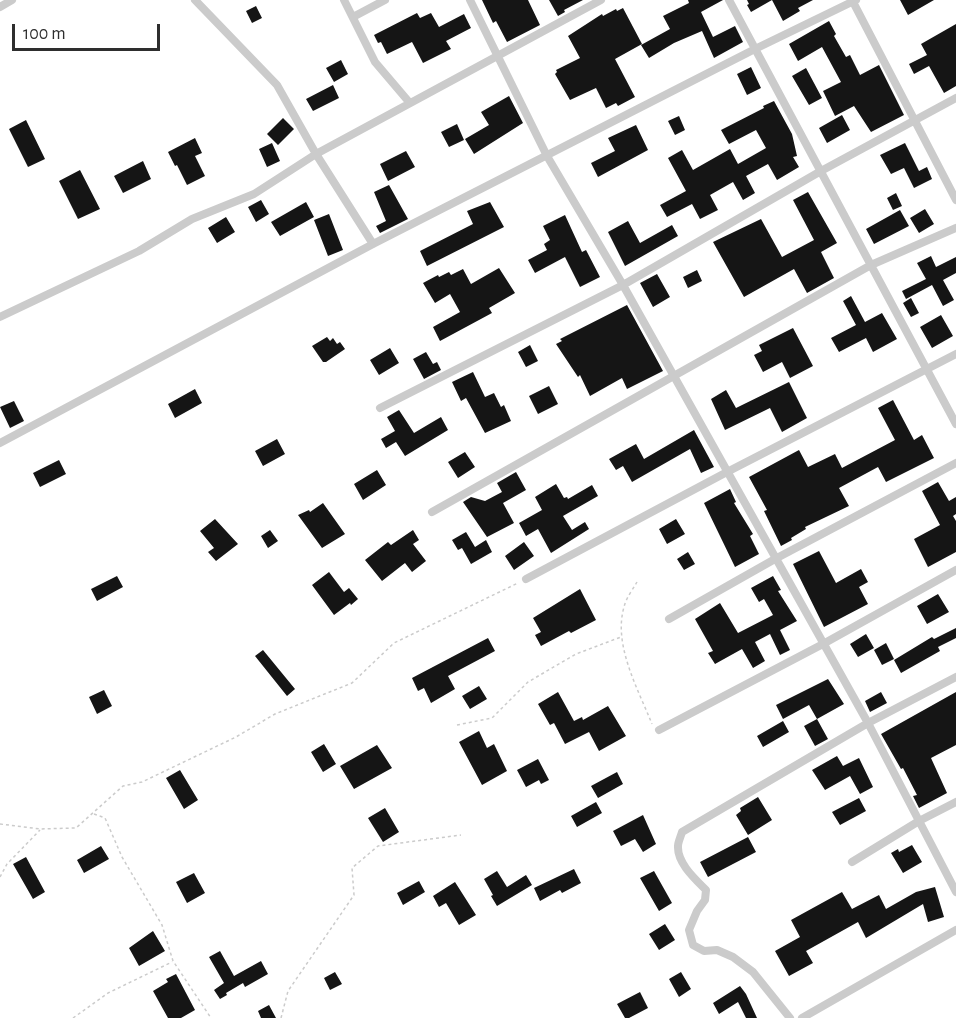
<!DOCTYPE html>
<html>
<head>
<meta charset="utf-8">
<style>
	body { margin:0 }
	#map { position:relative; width:956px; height:1018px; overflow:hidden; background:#fff; font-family:"Alegreya Sans",sans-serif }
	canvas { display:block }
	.scale { position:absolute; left:12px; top:24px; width:148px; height:27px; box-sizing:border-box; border:3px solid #2e2e2e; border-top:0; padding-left:8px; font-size:18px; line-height:21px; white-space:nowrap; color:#2e2e2e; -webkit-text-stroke:4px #fff; paint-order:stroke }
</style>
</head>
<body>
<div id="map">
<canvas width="956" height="1018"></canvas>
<div class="scale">100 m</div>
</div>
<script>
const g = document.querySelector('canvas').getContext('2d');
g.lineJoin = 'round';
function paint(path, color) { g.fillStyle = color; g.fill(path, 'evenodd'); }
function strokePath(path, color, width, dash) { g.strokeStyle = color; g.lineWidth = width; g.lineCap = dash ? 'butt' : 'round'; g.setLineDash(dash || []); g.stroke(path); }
paint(new Path2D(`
	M482 0H528L540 25 507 42 496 21 493 23Z
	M549 0H583L564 10 565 12 558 16Z
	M688 0H723L701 12 713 37 735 26 743 42 714 58 702 31 674 43 649 58 641 45 670 29 663 16 689 3Z
	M747 0H813L798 8 800 11 783 21 772 0 751 12 747 5 749 4Z
	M900 0H934L908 15Z
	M256 6 262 18 252 23 246 11Z
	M623 8 642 44 615 59 635 97 618 106 616 103 606 108 596 88 570 100 555 74 557 72 556 70 580 58 568 36 602 14 603 16 616 9 617 11Z
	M417 13 420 18 431 13 439 27 464 14 471 28 446 41 451 49 423 63 412 42 387 54 381 42 378 43 374 35Z
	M829 21 836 34 834 36 846 57 850 55 860 75 879 65 904 115 871 132 854 106 835 116 823 91 841 82 822 47 798 61 789 44Z
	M956 24V86L944 93 929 66 914 74 909 64 927 55 921 44Z
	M341 60 348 74 334 82 326 68Z
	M751 67 761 88 747 95 737 74Z
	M806 68 822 98 809 105 792 76Z
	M333 85 339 98 313 111 306 99Z
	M509 96 523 123 474 154 465 139 489 125 481 112Z
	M774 101 792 134 797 156 793 157 799 167 777 180 768 164 746 176 755 193 743 200 733 182 710 195 718 210 700 219 692 204 667 217 660 205 686 191 668 158 682 150 693 170 730 149 738 164 766 148 756 130 729 144 721 130 764 108 763 106Z
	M842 115 850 130 827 143 819 128Z
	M679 116 685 130 675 135 668 121Z
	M283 118 294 129 278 145 267 134Z
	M26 120 45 159 28 167 9 129Z
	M457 124 464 140 449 147 441 132Z
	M636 125 648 150 598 177 591 163 615 151 608 138Z
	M195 138 202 153 195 156 205 176 187 185 177 165 175 166 168 152Z
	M272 143 280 161 267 167 259 149Z
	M905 143 919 171 927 167 932 179 914 188 904 168 891 174 880 155Z
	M406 151 415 167 388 181 380 164Z
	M143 161 151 179 123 193 114 176Z
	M80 170 100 209 78 219 59 181Z
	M389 185 408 219 380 233 376 226 386 221 374 192Z
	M808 192 837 243 821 252 834 278 807 293 794 269 744 297 713 242 761 219 782 257 814 240 793 200Z
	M896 193 902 206 893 210 887 198Z
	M261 200 269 214 256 222 248 207Z
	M306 202 314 217 280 236 271 222Z
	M490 202 504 227 427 266 420 251 473 224 467 211Z
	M925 209 934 224 919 233 910 218Z
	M900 210 909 226 874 244 866 229Z
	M329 214 343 250 328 256 314 220Z
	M565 215 582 252 586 250 600 277 580 287 565 257 535 273 528 260 547 250 544 244 550 240 543 226Z
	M226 217 235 232 217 243 208 228Z
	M628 221 640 243 672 225 678 236 625 266 608 232Z
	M931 256 936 267 956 257V273L943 280 954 300 943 306 932 285 906 299 902 291 926 279 917 263Z
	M499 268 515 293 489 308 492 313 440 341 433 327 460 312 450 294 435 303 423 283 438 275 439 277 449 272 451 275 463 269 471 284Z
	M697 270 702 281 688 288 683 277Z
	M657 274 670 297 653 307 640 283Z
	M851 296 865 322 882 313 897 339 873 352 866 338 839 352 831 338 856 325 843 301Z
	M911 298 919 313 911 317 903 303Z
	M627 305 663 371 627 389 622 378 590 396 580 375 578 377 556 344 562 341 560 339Z
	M941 315 953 336 932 348 920 327Z
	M793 328 813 366 790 378 782 362 763 372 754 355 762 351 759 345Z
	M327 337 330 341 333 338 337 344 340 342 345 349 326 362H323L312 346Z
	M530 345 538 361 526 367 518 352Z
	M390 348 399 363 379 375 370 360Z
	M426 352 433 364 437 362 441 370 424 379 413 359Z
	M473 372 485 397 494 393 501 407 504 405 511 421 485 433 466 398 461 401 452 382Z
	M789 382 807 418 782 432 770 408 725 430 711 399 726 390 736 408Z
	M549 386 558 404 538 414 529 396Z
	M195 389 202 403 175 418 168 404Z
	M893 400 914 440 922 435 934 458 886 482 878 467 839 488 849 506 805 527 806 529 791 538 792 540 781 546 764 511 767 510 749 477 799 450 808 467 835 454 842 468 895 440 878 408Z
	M14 401 24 421 10 428 0 407Z
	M399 410 414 433 441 417 448 430 405 456 396 442 386 448 381 439 395 431 387 417Z
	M694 430 714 467 701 473 690 449 632 482 623 466 616 470 609 459 636 444 644 459Z
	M277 439 285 454 263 466 255 451Z
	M465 452 475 467 458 478 448 462Z
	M59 460 66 474 40 487 33 473Z
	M377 470 386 485 363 500 354 484Z
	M516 472 526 490 503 503 514 523 487 537 463 502 471 497 485 501 502 492 497 483Z
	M938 482 949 501 956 497V514L953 516 956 521V552L928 567 914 539 940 525 922 491Z
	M556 484 564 498 567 497 568 499 592 485 598 496 563 516 572 530 585 522 589 529 551 553 538 529 526 536 519 523 542 510 535 497Z
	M730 489 736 502 734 503 753 534 750 536 759 554 735 567 704 503Z
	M323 503 345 534 322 548 298 515 309 510 310 512Z
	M215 519 238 544 216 561 208 552 214 548 200 531Z
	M676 519 685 534 667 544 659 529Z
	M270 530 278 541 268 548 261 536Z
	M413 530 419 540 413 544 426 561 412 572 405 563 382 581 365 560 388 542 391 545Z
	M466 532 475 547 486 540 492 552 471 564 462 548 458 550 452 540Z
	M524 542 534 556 514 570 505 556Z
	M819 551 836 583 861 569 868 582 859 587 868 604 824 627 793 564Z
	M688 552 695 564 684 570 677 559Z
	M329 572 344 592 349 588 358 599 351 605 350 603 334 615 312 585Z
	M117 576 123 587 97 601 91 589Z
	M773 576 781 590 778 591 797 621 780 630 790 650 780 655 770 634 755 642 765 661 753 668 742 649 715 664 708 653 713 651 695 619 720 603 738 633 773 615 764 599 759 602 751 588Z
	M580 589 596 620 571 633 569 631 541 646 535 635 541 632 533 618Z
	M938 594 949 612 927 624 917 606Z
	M956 628V638L938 647 940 651 901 673 894 660 932 637 934 639Z
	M866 634 874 648 858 657 850 644Z
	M488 638 495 651 448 676 455 689 431 703 424 688 418 691 412 678Z
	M886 643 894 659 882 665 874 650Z
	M263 650 295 689 287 696 255 656Z
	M828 679 844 704 817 719 809 705 783 719 776 705Z
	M479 686 487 699 470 709 462 696Z
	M104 690 112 706 97 714 89 697Z
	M558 692 574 721 582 717 583 720 608 706 626 736 599 751 589 732 565 744 554 723 550 725 538 704Z
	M881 692 887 703 870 712 865 701Z
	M956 692V745L931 758 947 793 919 808 913 796 917 795 903 768 901 769 881 734Z
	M817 719 828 739 815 746 804 726Z
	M783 721 789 732 763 747 757 736Z
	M479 731 487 748 494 744 507 771 482 785 459 742Z
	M324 744 336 764 323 772 311 752Z
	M377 745 392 768 354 789 340 766Z
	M837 756 843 766 859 758 873 787 860 794 850 776 825 790 812 770Z
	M538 759 549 780 541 784 539 780 526 787 517 770Z
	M180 770 198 800 184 809 166 778Z
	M617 772 623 784 598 798 591 786Z
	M758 797 772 820 748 835 736 815 741 811 740 808Z
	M859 798 866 811 840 825 832 812Z
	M596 802 602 813 577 827 571 816Z
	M385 808 399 832 383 842 368 818Z
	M643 815 656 844 643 852 635 839 621 846 613 831Z
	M748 837 756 852 708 877 700 862Z
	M912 845 922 862 903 873 891 853 898 849 899 852Z
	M101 846 109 859 84 873 77 860Z
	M26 857 45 892 33 899 13 864Z
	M574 869 581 883 562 893 560 890 540 901 534 888Z
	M497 871 507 887 526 875 532 885 497 906 491 896 493 895 484 879Z
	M654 871 672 903 659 911 640 878Z
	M194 873 205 893 187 903 176 882Z
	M419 881 425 892 403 905 397 893Z
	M455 882 476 915 459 925 446 903 439 907 433 896Z
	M935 887 944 917 928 922 923 904 866 938 858 922 806 951 813 963 789 976 775 951 800 937 791 920 842 892 852 909 879 895 886 909 916 892Z
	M665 924 675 940 659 950 649 934Z
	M153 931 165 951 139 966 129 948Z
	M220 951 234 976 261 961 268 974 245 987 243 983 226 993 227 995 220 999 214 990 224 983 209 957Z
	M335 972 342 984 330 990 324 978Z
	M681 972 691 989 679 997 669 979Z
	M176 974 195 1010 181 1018H168L153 991 168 982 166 979Z
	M740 986 746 994 757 1018H746L738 1002 719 1014 713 1003Z
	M640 992 648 1008 629 1018H625L617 1004Z
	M269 1005 276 1018H261L258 1011Z`), '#151515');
strokePath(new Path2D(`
	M637 582C633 589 626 598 624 607 613 645 638 689 652 724
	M457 725 492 718 528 682 576 654 621 637
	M94 814 105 818 122 857 162 925 173 961 211 1018
	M0 824 40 829 76 828 123 786 142 782 236 737 275 714 352 683 394 643 518 583
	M0 877 7 864 40 830
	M73 1018 108 993 172 962
	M281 1018 288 991 354 895 352 868 378 846 461 835`), '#cbcbcb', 1.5, [3, 3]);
strokePath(new Path2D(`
	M195 0 277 85 316 154 373 244
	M344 0 375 62 409 102
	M470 0 547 156 623 285 868 723 956 892
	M729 0 956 424
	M852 0 956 200
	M0 7 12 0
	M353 17 385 0
	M0 317 139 251 192 219 254 194 316 154 601 0
	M380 408 623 285 821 171 956 98
	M0 443 373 244 755 49 856 0
	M432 512 871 265 956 228
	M526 579 727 472 956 354
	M669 619 775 559 956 463
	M659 730 823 644 956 570
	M852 862 919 821 956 802
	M790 1018 753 972 733 957 717 950 704 951 693 945 689 930 697 911 705 900 706 890C695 879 677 863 678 846 678 842 681 836 682 832L868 723 956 677
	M802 1018 956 930`), '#cbcbcb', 8);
</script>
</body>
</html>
